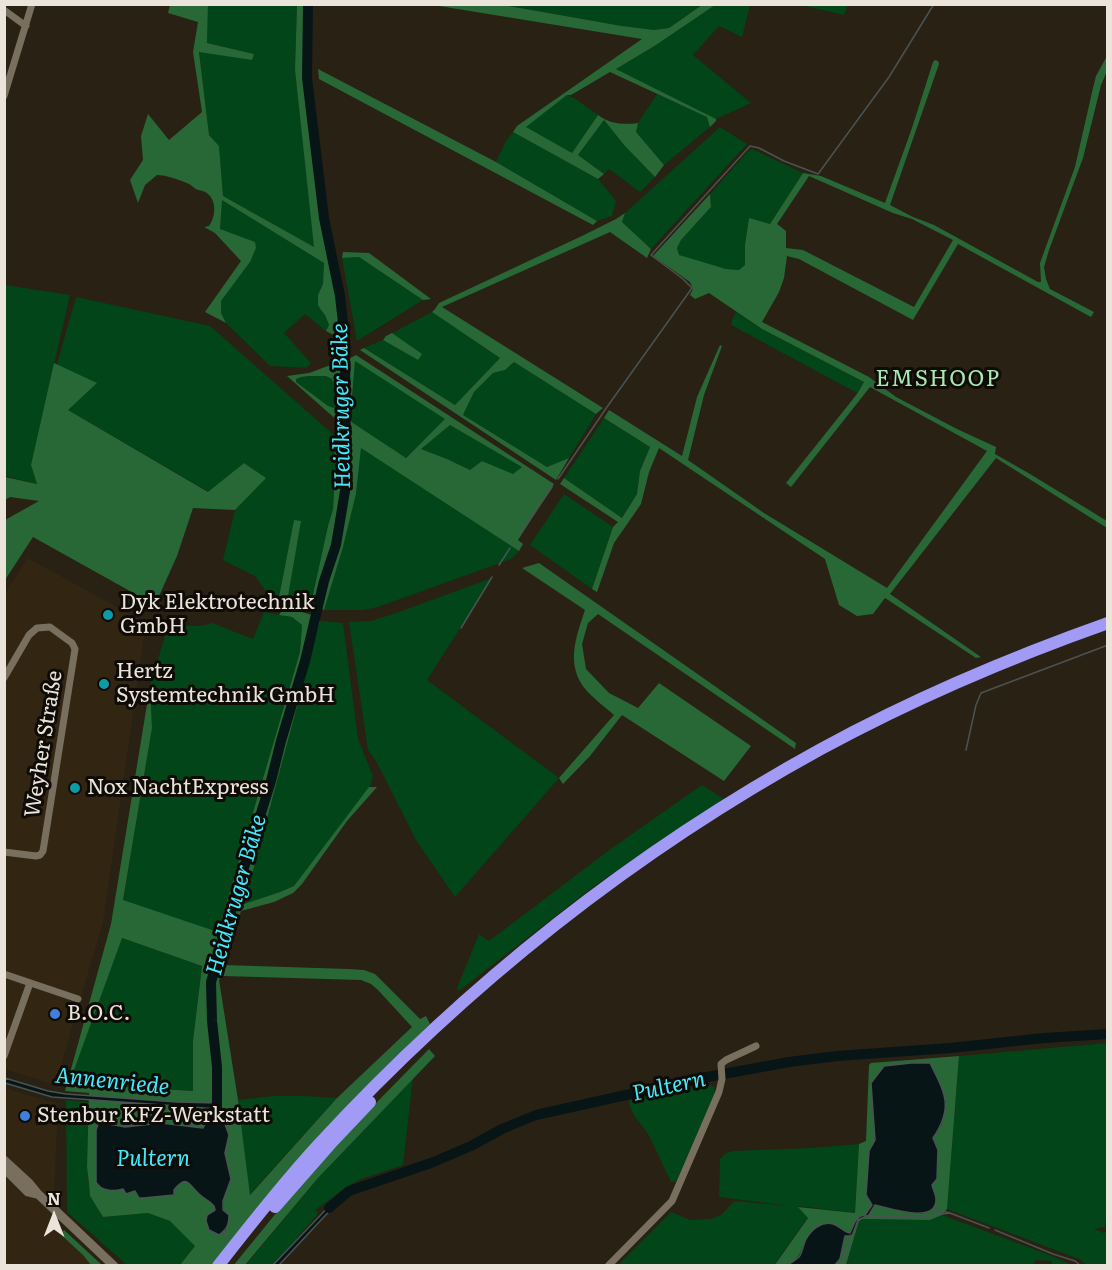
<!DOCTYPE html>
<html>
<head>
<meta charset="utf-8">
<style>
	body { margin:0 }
	#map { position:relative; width:1112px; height:1270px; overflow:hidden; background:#292114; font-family:Literata,serif }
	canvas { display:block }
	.frame { position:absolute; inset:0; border:6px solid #eae4db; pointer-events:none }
	.north { position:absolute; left:24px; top:1186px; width:60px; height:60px; -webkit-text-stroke:4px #0f0b06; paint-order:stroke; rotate:0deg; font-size:16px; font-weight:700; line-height:24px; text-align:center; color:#eae4db }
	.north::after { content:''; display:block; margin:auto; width:21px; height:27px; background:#eae4db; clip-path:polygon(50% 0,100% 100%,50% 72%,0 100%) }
</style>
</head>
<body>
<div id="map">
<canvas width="1112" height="1270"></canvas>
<div class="frame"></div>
<div class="north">N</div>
</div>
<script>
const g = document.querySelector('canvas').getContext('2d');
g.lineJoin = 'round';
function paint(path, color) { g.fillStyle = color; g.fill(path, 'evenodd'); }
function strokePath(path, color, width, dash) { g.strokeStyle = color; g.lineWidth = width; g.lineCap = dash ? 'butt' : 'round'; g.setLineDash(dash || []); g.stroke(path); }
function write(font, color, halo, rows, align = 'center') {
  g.font = font + ' Literata,serif'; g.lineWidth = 6; g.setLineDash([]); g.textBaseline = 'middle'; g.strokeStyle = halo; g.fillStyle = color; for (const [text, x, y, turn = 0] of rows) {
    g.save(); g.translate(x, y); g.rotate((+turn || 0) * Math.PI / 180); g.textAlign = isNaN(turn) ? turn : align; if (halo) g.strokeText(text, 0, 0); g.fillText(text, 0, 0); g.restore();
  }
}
paint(new Path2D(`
	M28 558 146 623 103 922 55 1085 5 1069 4 595Z
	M4 1088 58 1104 53 1221 64 1230 60 1235 83 1255 91 1265H5Z`), '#322613');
paint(new Path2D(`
	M208 5H297L295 70 315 248 223 196 219 146 209 135 199 51 252 60 254 54 207 43Z
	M503 5H702L669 28 654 30 622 26Z
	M715 5H750L742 37 719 26 693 55 751 103 716 119 616 69 656 45Z
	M800 5H848L844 15Z
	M657 94 708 117 710 127 664 165 635 132 638 123Z
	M567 95C576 98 589 109 598 115L572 153 525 127Z
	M604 120 624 145 655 177 640 192 609 169 604 174 578 155Z
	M720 127 747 144 651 249 622 222 625 213Z
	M513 132 598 179 616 201 612 216 597 221 496 162 506 141Z
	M752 149 803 173 770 224 749 219 745 245V265L739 270 726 269 679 256 677 248 681 240 711 207 710 194 748 151Z
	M221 199 324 263 323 284 318 295 321 310 325 315 329 325 326 331 305 314 284 333 311 363 307 368 270 366 226 323 221 313V301L250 262 220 229Z
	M359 257 423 300 357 341 342 258Z
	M5 285 70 295 31 465 37 484 5 476Z
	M76 297 210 326 334 435 335 474 333 509 328 526 310 608 287 602 300 521H294L279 597 269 596 255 576 223 560 235 510 265 478 244 463 209 492 68 410 57 364Z
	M432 312 500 358 455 405 364 348 383 340 418 360 421 354 392 333Z
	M736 312 762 329 864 382 857 393 731 325 732 320Z
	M355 361 446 419 405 458 350 421Z
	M514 362 596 414 569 458 547 467 463 415 474 392 493 373 505 370Z
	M309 376H326L332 379 339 404 337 409 328 407 296 382V379L301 377Z
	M604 418 650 447 640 471 637 494 622 518 564 478Z
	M450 425 523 467 513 474 482 461 470 470 447 459 420 449Z
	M361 447 519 551 511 559 378 607 363 610H324L343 547 356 494Z
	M564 494 613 527 592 589 530 545Z
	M492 578 427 680 559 778 455 897 416 840 376 761 368 750 349 622 371 621 399 612Z
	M264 612 292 617 302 625 300 652 218 932 123 901 152 728 150 686 168 626H201L212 623 253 639Z
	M320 621 343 623 358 739 373 776 370 787 294 886 280 892 244 904Z
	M702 785 724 799 593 887 459 991 457 988 479 934 489 941 612 848Z
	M121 938 202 966 193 1041 194 1091 90 1085 69 1081Z
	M1107 1043V1213L1105 1227 1094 1229 1104 1233 1107 1231V1265H1087L1079 1259 947 1209 959 1056Z
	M413 1078 403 1165 361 1179 348 1186 315 1210 319 1213 273 1265 245 1266 318 1178Z
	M710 1085 714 1087 715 1092 714 1097 676 1182H671C663 1166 656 1149 648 1134 641 1123 630 1114 629 1101L635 1098Z
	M273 1096H306L337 1098 249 1195 238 1100Z
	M66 1100 89 1102 87 1167 90 1196 103 1217 148 1213 170 1221 195 1246 180 1265H127L67 1212Z
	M859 1144 855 1213 798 1206 808 1217 774 1265 617 1266 671 1212 690 1220 710 1219 721 1215 734 1201 790 1206 719 1197 720 1159 726 1153 733 1151 810 1148Z
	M942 1215 1052 1256 1072 1265H1053L1051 1261 1036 1260 1032 1266H846L859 1221 862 1219 930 1220Z`), '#014518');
paint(new Path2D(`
	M170 5H208L207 43 254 54 252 60 199 52 209 135 219 146 223 196 314 247 295 70 297 5H307L306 78 324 218 339 297 345 341 326 331 329 325 325 315 321 310 318 305V295L323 284 324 263 222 200 220 229 255 242 256 248 250 262 221 301V313L226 323 205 312 241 261 215 233 204 227 209 226C215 218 217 203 209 195 206 191 201 191 196 189 194 188 191 185 189 184 181 180 165 175 157 175L145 185 138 203 130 180 143 160 141 136 148 114 169 140 202 112 193 52 198 22 168 13Z
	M433 5H503L622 26 654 30 669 28 702 5H715L656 45 616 69 716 119V121L710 127 707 117 610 72 571 95H567L526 127 572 153 598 115C610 124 624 125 638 123L636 132 664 165 655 177 624 145 604 120 578 155 604 174 598 179 513 132 517 126 642 39Z
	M1107 56V71L1101 85 1083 158 1049 250 1044 267 1046 279 1050 289 1094 312 1091 317 958 244 913 320 799 259 787 256 784 278 779 292 762 322 869 377 896 397 957 429 996 447 995 454 1030 474 1107 521V528L996 458 890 594 981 657 976 658 885 598 873 614 857 616 839 605 825 559 659 448 649 472 641 504 614 543 597 592 592 589 613 527 618 522 560 484 564 478 622 518 637 494 640 471 650 447 604 418 609 410 682 456 697 397 720 345 722 346 704 395 688 460 764 513 887 588 987 451 870 387 791 487 786 483 857 394 864 382 762 329 709 293 695 299 690 295 693 289 690 282 653 256 710 194 711 207 681 240 677 248 679 255 726 269 739 270 745 265V245L749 218 770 224 803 173 821 176 885 203 912 128 933 62 935 60 938 61 939 64 890 205 913 217 934 225 1038 282H1041L1040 263 1075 167 1093 88 1096 76ZM809 176 893 213 912 219 953 240 914 307 803 250 786 248V231L777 224Z
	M318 69 496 162 597 221 593 225 319 79Z
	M625 213 622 222 651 249 647 258 610 232 442 307 603 408 596 414 514 362 505 370 493 373 474 392 463 415 547 467 569 458 556 480 360 350 364 348 455 405 500 358 432 312 435 309 439 303 584 235 616 219Z
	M343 252 369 253 431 299 423 300 359 257 342 258Z
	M392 333 422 354 418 360 383 340 386 336Z
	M356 355 554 484 518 540 523 544 519 551 361 448 356 494 343 547 324 610 319 608 337 543 347 487V360ZM355 361 445 419 406 458 350 421ZM450 425 522 467 513 474 482 461 470 470 447 459 421 449Z
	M344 360V417L339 422 287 376 309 373ZM309 376H326L332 379 339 404 337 409 328 406 296 382V379L301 377Z
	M54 363 97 383 68 410 208 492 244 463 266 478 235 510 193 508 177 556 155 605 33 537 5 580V520L39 501 10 497 5 500V477L37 484 31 465Z
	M334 435 345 441V485L335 544 316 608H310L328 526 333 509 335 474Z
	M294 520 301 521 287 602 279 597Z
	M539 563 796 743 795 749 598 614 588 623 582 644 586 669 609 693 638 708 659 683 751 746 724 781 622 715 590 756 563 784 559 778 614 715C605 707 594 699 586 690 565 665 576 637 585 610L522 568Z
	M284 607 312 615 304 660 280 739 267 789 213 971 215 972 235 901 300 685 317 619 320 621 244 904 280 892 294 886 369 787H377L347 821 302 884 293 893 274 902 241 911 224 965 348 969 364 970 375 974 420 1019 426 1016 430 1024 383 1070 212 1265H180L195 1246 170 1221 148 1213 103 1217 90 1196 89 1184 87 1167 89 1093 65 1091 111 924 150 686 152 728 123 900 218 932 300 652 302 625 292 617 279 615ZM122 938 202 966 193 1041V1091L90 1085 70 1081ZM223 976 361 980 371 984 378 990 412 1027 337 1098 250 1195 238 1100 219 980ZM104 1123 125 1127 161 1123 191 1126 229 1135 225 1153 231 1179 223 1201 226 1230 219 1235 212 1212 215 1210 214 1206C210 1201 204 1199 199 1194 188 1184 187 1174 174 1190V1195L143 1198H139L135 1191 126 1194 123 1188 96 1182V1130Z
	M429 1049 435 1056 318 1178 245 1265 233 1266 281 1207 332 1148Z
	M959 1056 947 1209 942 1215 930 1220 862 1219 859 1221 846 1265H835L840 1259 845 1236H852L858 1220 869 1215 875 1205 905 1212 923 1214 932 1185 937 1179 938 1150 933 1138 942 1124 946 1100 871 1083 875 1140 869 1151 866 1195 872 1205 865 1215 860 1216 850 1233H846L841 1228 805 1240C799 1259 795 1265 774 1266L808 1218 798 1207 855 1213 859 1144 866 1141 869 1065 871 1063Z
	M64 1230 102 1265H91L83 1255 60 1234Z`), '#286836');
const water = new Path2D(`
	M911 1063H930C945 1093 954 1107 933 1138L938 1150 937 1179 932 1185C933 1189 936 1195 936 1199 937 1225 889 1208 875 1205L869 1215 858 1220 852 1236H845L840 1259 835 1265H788C791 1262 796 1260 799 1257 803 1252 803 1244 806 1239 812 1229 822 1221 833 1224 840 1226 843 1232 850 1233 854 1225 855 1216 865 1215L872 1205 866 1195 869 1151 875 1140 871 1083 884 1066Z
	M5 1078 48 1091 66 1094 177 1102 217 1103 218 1109 52 1097 5 1083Z
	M209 1116H222L229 1135 225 1153 231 1179 223 1201V1210L229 1215C229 1225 227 1229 219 1235L209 1230 206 1221 207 1215 215 1210 214 1206C210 1201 204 1199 199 1194 188 1184 187 1174 174 1190V1195L143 1198H139L135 1191 126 1194 123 1189C113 1192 101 1191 96 1182V1130L98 1124 104 1123 125 1127 161 1123 203 1128Z
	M340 1198 336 1204 279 1265H273L333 1202Z`);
paint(water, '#071517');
strokePath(water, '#4b5352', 1.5);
strokePath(new Path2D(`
	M558 479 607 407 692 288 683 279 651 255 750 146 759 148 784 161 818 174 889 77 934 4
	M520 534 552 487
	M499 565 510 548
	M461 628 492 577
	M966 750 976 705 981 693 1108 645
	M933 1209 950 1213 989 1228
	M866 1216 920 1217 950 1213
	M995 1230 1053 1254 1075 1261 1081 1266
	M224 1231 227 1241
	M241 1260 244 1266
	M842 1266 851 1235`), '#4b5352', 1.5);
strokePath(new Path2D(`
	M217 1116V1067L212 1021 211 982 224 940 234 900 271 781 281 741 305 661 324 581 336 545 346 485 345 341 340 296 324 218 307 78 308 4
	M329 1208 349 1191 431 1163 471 1146 502 1129 536 1115 707 1077 789 1062 837 1056 950 1048 1044 1038 1108 1034`), '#071517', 10);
strokePath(new Path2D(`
	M4 10 26 26
	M4 96 32 4
	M4 678 29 635 37 628 50 627 72 643 75 649 43 851 40 855 36 856 4 852
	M4 974 78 999
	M4 1056 30 983
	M608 1266 672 1201 719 1092 722 1079 721 1064 726 1060 756 1046`), '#796f5f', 7);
strokePath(new Path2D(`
	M4 1160 29 1183 38 1194 114 1266
	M4 1168 28 1192 36 1194`), '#796f5f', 9);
strokePath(new Path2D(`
	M275 1207 333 1141 370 1102
	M218 1266C250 1225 283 1183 318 1145 463 988 633 852 821 749 913 699 1009 658 1108 623`), '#a19bf6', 12);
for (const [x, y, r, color] of [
	[108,615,6,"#0f9aa8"],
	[104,684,6,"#0f9aa8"],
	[75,788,6,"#0f9aa8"],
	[55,1014,6,"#3f7fe0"],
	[25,1116,6,"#3f7fe0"]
]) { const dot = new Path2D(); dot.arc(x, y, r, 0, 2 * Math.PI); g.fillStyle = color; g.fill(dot); strokePath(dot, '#0f0b06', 2); }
write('21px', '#eae4db', '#0f0b06', [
	["Dyk Elektrotechnik",120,603],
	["GmbH",120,627],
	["Hertz",116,672],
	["Systemtechnik GmbH",116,696],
	["Nox NachtExpress",87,788],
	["B.O.C.",67,1014],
	["Stenbur KFZ-Werkstatt",37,1116]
], 'left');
write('21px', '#eae4db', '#0f0b06', [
	["Weyher Straße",44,744,-81]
]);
g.letterSpacing = '1.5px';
write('22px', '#a8e7b0', '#0f0b06', [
	["EMSHOOP",938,380]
]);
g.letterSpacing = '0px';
write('italic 22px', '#44e9fd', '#0f0b06', [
	["Heidkruger Bäke",342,406,-91],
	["Heidkruger Bäke",237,895,-74],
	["Annenriede",112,1082,6],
	["Pultern",669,1087,-12],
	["Pultern",153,1160]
]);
</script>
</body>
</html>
